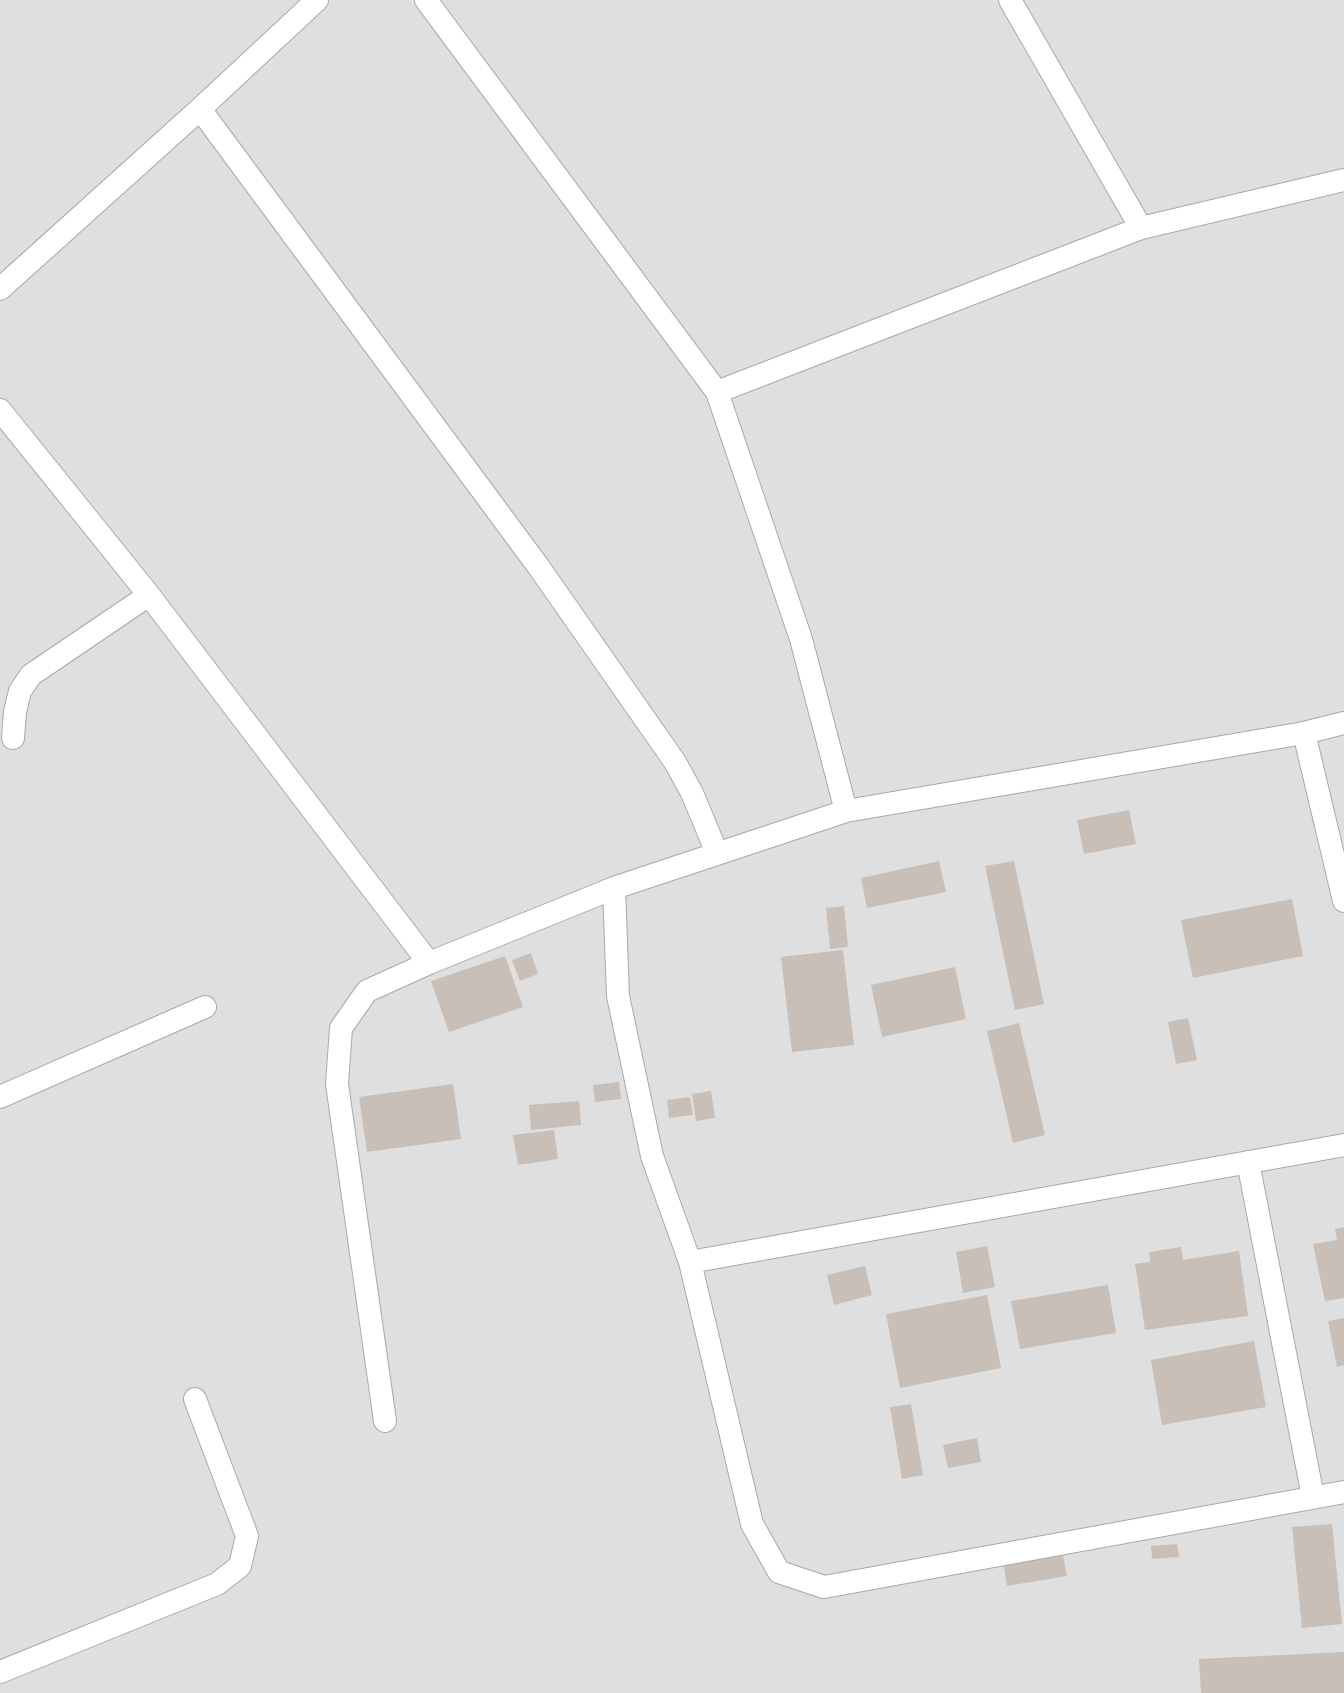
<!DOCTYPE html>
<html>
<head>
<meta charset="utf-8">
<style>
	body { margin:0 }
	canvas { display:block; background:#f2efe9 }
</style>
</head>
<body>
<canvas width="1344" height="1693"></canvas>
<script>
const g = document.querySelector('canvas').getContext('2d');
g.lineJoin = 'round';
function paint(path, color) { g.fillStyle = color; g.fill(path, 'evenodd'); }
function strokePath(path, color, width, dash) { g.strokeStyle = color; g.lineWidth = width; g.lineCap = dash ? 'butt' : 'round'; g.setLineDash(dash || []); g.stroke(path); }
paint(new Path2D(`
	M0 0H1344V1693H0Z`), '#e0dfdf');
paint(new Path2D(`
	M1129 810 1136 844 1084 854 1077 820Z
	M939 861 946 892 867 908 861 878Z
	M1014 861 1044 1004 1015 1010 985 866Z
	M1292 899 1303 956 1193 978 1181 920Z
	M844 906 848 947 830 949 826 908Z
	M843 950 854 1045 792 1052 781 957Z
	M531 953 538 974 520 981 512 960Z
	M505 956 523 1007 449 1032 431 981Z
	M955 967 966 1019 882 1037 871 985Z
	M1188 1018 1197 1060 1176 1064 1168 1022Z
	M1019 1023 1045 1135 1013 1143 987 1031Z
	M619 1082 621 1099 595 1102 593 1085Z
	M453 1084 461 1139 367 1152 359 1097Z
	M711 1091 715 1118 696 1121 692 1094Z
	M690 1097 693 1115 669 1118 667 1100Z
	M579 1101 581 1125 531 1130 529 1105Z
	M554 1130 558 1159 518 1165 513 1135Z
	M1344 1227V1298L1325 1301 1313 1244 1337 1240 1335 1229Z
	M987 1246 995 1287 963 1293 956 1252Z
	M1181 1247 1183 1260 1239 1251 1248 1316 1145 1330 1135 1264 1150 1262 1149 1252Z
	M865 1266 872 1295 834 1305 827 1275Z
	M1108 1285 1116 1333 1020 1349 1011 1301Z
	M987 1295 1001 1368 900 1388 886 1314Z
	M1344 1318V1365L1337 1367 1328 1321Z
	M1254 1341 1266 1407 1162 1425 1151 1360Z
	M911 1404 923 1475 902 1479 890 1407Z
	M977 1438 981 1462 948 1468 943 1445Z
	M1332 1524 1342 1624 1302 1628 1292 1527Z
	M1177 1544 1179 1557 1152 1559 1151 1546Z
	M1062 1550 1067 1576 1007 1586 1003 1559Z
	M1344 1652V1693H1201L1199 1659Z`), '#c7bfb8');
const minor = new Path2D(`
	M426 0 717 392 801 639 846 811
	M1010 0 1141 228
	M200 109 538 566 675 762 692 793 717 853
	M0 289 200 109 317 0
	M717 392 1141 228 1344 180
	M0 410 149 595 429 963
	M1304 733 1344 901
	M13 738 15 712 20 691 31 675 149 595
	M614 888 618 996 652 1156 690 1262 752 1524 779 1572 824 1587 1344 1492
	M0 1097 205 1007
	M1248 1162 1313 1497
	M690 1262 1344 1145
	M385 1421 337 1084 341 1028 367 991 429 963 614 888 846 811 1304 733 1344 723
	M0 1672 217 1584 240 1566 247 1536 195 1399`);
strokePath(minor, '#a9a9a9', 24);
strokePath(minor, '#fff', 22);
</script>
</body>
</html>
